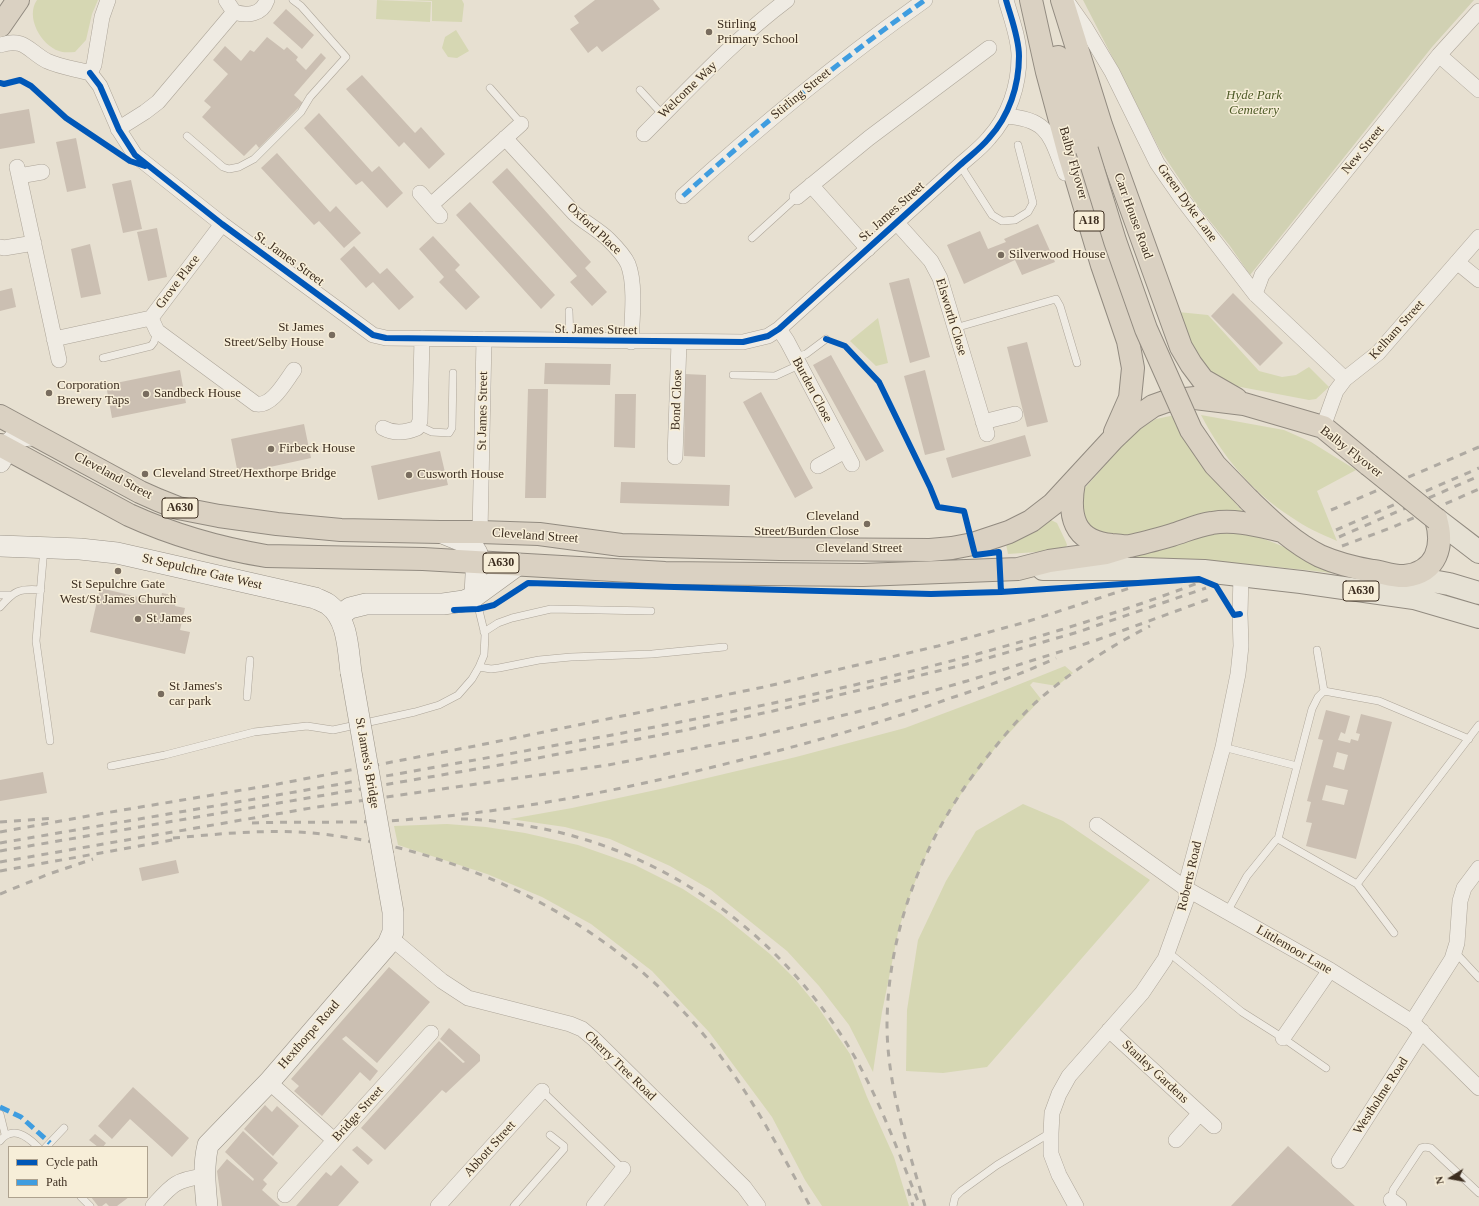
<!DOCTYPE html>
<html>
<head>
<meta charset="utf-8">
<style>
	body { margin:0 }
	#map { position:relative; width:1479px; height:1206px; overflow:hidden; background:#e7e0d1; font-family:"Times New Roman",serif }
	canvas { display:block }
	.legend { position:absolute; left:8px; top:1146px; width:140px; height:52px; box-sizing:border-box; background:#f7eed8; border:1px solid #ada18e; margin:0; padding:5px 7px; list-style:none; font-size:12px; color:#3d2e20 }
	.legend li { display:flex; align-items:center; gap:8px; height:20px }
	.legend b { width:20px; border:1px solid #ada18e }
	.north { position:absolute; left:1431px; top:1158px; width:40px; height:40px; -webkit-text-stroke:3px #f7eed8; paint-order:stroke; rotate:259deg; font-size:11px; font-weight:700; line-height:16px; text-align:center; color:#3d2e20 }
	.north::after { content:''; display:block; margin:auto; width:14px; height:18px; background:#3d2e20; clip-path:polygon(50% 0,100% 100%,50% 72%,0 100%) }
</style>
</head>
<body>
<div id="map">
<canvas width="1479" height="1206"></canvas>
<ul class="legend">
<li><b style="height:5px;background:#0057b8"></b>Cycle path</li>
<li><b style="height:5px;background:#3f9de0"></b>Path</li>
</ul>
<div class="north">N</div>
</div>
<script>
const g = document.querySelector('canvas').getContext('2d');
g.lineJoin = 'round';
function paint(path, color) { g.fillStyle = color; g.fill(path, 'evenodd'); }
function strokePath(path, color, width, dash) { g.strokeStyle = color; g.lineWidth = width; g.lineCap = dash ? 'butt' : 'round'; g.setLineDash(dash || []); g.stroke(path); }
function write(font, color, halo, rows, align = 'center') {
  g.font = font + ' "Times New Roman",serif'; g.lineWidth = 3; g.setLineDash([]); g.textBaseline = 'middle'; g.strokeStyle = halo; g.fillStyle = color; for (const [text, x, y, turn = 0] of rows) {
    g.save(); g.translate(x, y); g.rotate((+turn || 0) * Math.PI / 180); g.textAlign = isNaN(turn) ? turn : align; if (halo) g.strokeText(text, 0, 0); g.fillText(text, 0, 0); g.restore();
  }
}
paint(new Path2D(`
	M37 0H98L92 14 86 40 75 52C70 52 63 53 59 51 41 45 25 17 37 0Z
	M377 0 431 2 430 22 376 19Z
	M406 0H462L464 4 462 22 432 21V1Z
	M456 30 469 51 457 58 448 57 442 48 445 37Z
	M1178 312 1208 315 1259 371 1282 377 1296 375 1309 367 1329 387 1316 399 1309 400 1225 384 1212 377 1194 354Z
	M878 318 888 363 876 366 850 341Z
	M1175 415 1216 480 1242 511H1219L1202 514 1137 535 1123 538 1093 532 1081 512 1084 489 1133 433 1156 419Z
	M1201 415 1284 430 1311 442 1356 470 1317 491 1337 541C1321 534 1305 527 1291 517 1251 491 1223 457 1201 415Z
	M1051 520 1057 523 1066 542 1067 545 1064 550 1008 554 1006 544Z
	M1230 531C1240 533 1251 534 1261 538 1285 546 1308 559 1332 569L1331 573C1263 565 1199 559 1132 557L1196 537Z
	M1065 666 1073 673 1057 686 1033 682 1030 685 1041 699 996 747 963 791 932 840 913 887 899 928 882 1012 873 1072 849 1025 819 986 787 951 711 890 670 866 610 839 565 827 510 819 572 808 665 788 796 757 905 728 990 696Z
	M1023 804 1063 821 1150 880 987 1067 943 1073 906 1071 907 1010 918 940 946 881 976 831Z
	M447 824 486 827 525 833 578 845 635 865 683 889 721 914 770 954 795 979 818 1007 850 1054 867 1097 894 1157 909 1206H822L805 1180 772 1117 709 1032 652 971 591 924 542 897 487 874 398 845 394 826Z`), '#d6d7b3');
paint(new Path2D(`
	M1083 0H1474L1432 47 1250 275 1230 246 1197 205 1160 150Z`), '#d1d1b3');
paint(new Path2D(`
	M595 0H653L660 9 602 52 597 46 588 53 570 29 579 23 574 16Z
	M286 9 314 35 302 49 273 23Z
	M267 37 284 50 287 47 298 57 296 60 306 70 321 53 326 58 294 95 303 103 259 148 256 144 244 156 202 117 211 107 204 101 228 74 213 60 225 46 241 61 250 50 254 52Z
	M362 75 415 133 421 127 445 154 429 169 404 142 399 147 346 89Z
	M29 109 35 143 0 149V114Z
	M319 113 372 172 379 166 403 193 387 208 362 181 356 185 304 128Z
	M76 138 86 188 67 192 56 142Z
	M277 153 330 212 336 206 361 233 344 248 319 221 314 225 261 168Z
	M507 168 591 262 585 268 607 292 592 306 570 282 577 276 492 182Z
	M131 180 142 229 123 233 112 184Z
	M470 202 555 295 541 309 456 215Z
	M1038 224 1055 262 1022 275 1015 260 964 284 947 245 980 231 988 249 1006 242 1004 239Z
	M157 228 167 277 148 281 137 232Z
	M433 236 460 265 455 270 480 297 466 310 439 282 444 277 419 249Z
	M90 244 101 294 81 298 71 249Z
	M354 246 380 274 387 268 414 297 399 310 373 282 366 288 340 259Z
	M909 278 930 357 910 363 889 283Z
	M12 288 16 307 0 311V291Z
	M1233 293 1283 343 1260 366 1211 316Z
	M1027 342 1048 422 1027 427 1007 347Z
	M831 355 884 451 866 461 813 365Z
	M545 363 611 364 610 385 544 384Z
	M180 370 186 403 112 418 106 385Z
	M925 370 945 450 925 455 904 376Z
	M685 374 706 375 705 457 684 456Z
	M528 389H548L546 498H525Z
	M761 392 813 488 795 498 743 402Z
	M615 394H636L635 448 614 447Z
	M304 424 311 458 238 474 231 439Z
	M1025 435 1031 456 952 478 946 458Z
	M440 451 448 485 378 500 371 466Z
	M621 482 730 485 729 506 620 503Z
	M100 588 160 602 162 593 177 596 175 606 185 608 180 630 190 632 185 654 90 632Z
	M1326 710 1350 716 1345 734 1341 732 1338 740 1350 743 1351 739 1358 741 1360 734 1356 733 1361 714 1392 722 1356 859 1306 846 1312 823 1306 822 1311 802 1307 801 1323 740 1318 739ZM1337 752 1348 755 1344 770 1333 767ZM1326 785 1348 790 1344 805 1322 800Z
	M43 772 47 793 0 801V780Z
	M176 860 179 873 142 881 139 868Z
	M389 967 430 1002 377 1063 346 1036 342 1039 378 1071 370 1081 360 1072 322 1116 294 1091 299 1086 291 1079Z
	M449 1028 480 1055V1061L446 1093 442 1090 385 1150 361 1128 439 1041 463 1063 465 1062 440 1039Z
	M133 1087 189 1138 172 1157 130 1119 112 1139 98 1126Z
	M265 1105 272 1112 277 1106 299 1126 273 1156 244 1129Z
	M243 1131 278 1163 263 1180 267 1184 262 1190 280 1206H222L217 1171 227 1159 253 1181 254 1179 225 1152Z
	M95 1134 106 1143 103 1147H98L89 1140Z
	M357 1146 373 1160 368 1165 352 1150Z
	M1288 1146 1355 1206H1231Z
	M341 1165 359 1182 338 1206H296L326 1172 331 1176Z
	M91 1197H129L117 1206H109L106 1203 102 1206H98Z`), '#cbbfb2');
const lane = new Path2D(`
	M490 88 519 121 521 124
	M640 90 663 115
	M187 136 223 167 229 169 239 167 254 159 301 112 310 97 346 57 301 6 293 0
	M960 165 992 215 1002 221 1015 220 1028 212 1033 203 1018 145
	M752 238 797 197
	M569 311 570 341
	M955 328 1056 299 1060 306 1077 363
	M795 357 806 354 826 339
	M103 358 151 346 154 342 157 331
	M733 375 775 376 799 365
	M419 426 432 432 449 433 452 428 453 373
	M44 548 36 641 50 741
	M0 595H10
	M0 607C14 591 19 588 41 590
	M484 632 498 623 512 618 551 609 651 611
	M1317 650 1324 691
	M479 667 491 669 499 668 539 660 571 657 652 654 724 647
	M247 697 250 660
	M1223 747 1297 766
	M111 766 165 755 254 732 307 726 333 730 415 712 439 705 458 695 472 679 479 667 484 655 485 635 476 598
	M1278 839 1312 709 1318 697 1324 691 1379 701 1469 739
	M1357 884 1479 725
	M1227 912 1247 876 1276 840 1278 839 1357 884 1394 933
	M1168 952 1242 1012 1283 1038 1326 1068
	M1455 952 1479 978
	M542 1091 623 1169
	M0 1114 5 1134
	M0 1141C12 1125 27 1136 38 1147
	M46 1147 64 1128
	M81 1197 90 1206
	M1391 1200 1393 1190 1421 1148 1425 1147 1431 1148 1479 1193
	M514 1206 564 1149V1146L550 1135
	M953 1206 955 1197 961 1191 997 1165 1050 1133`);
const street = new Path2D(`
	M226 0 234 12C247 16 262 15 267 0
	M1068 3 1085 27 1112 72 1157 163 1182 199 1255 294 1345 379
	M0 45C25 37 28 51 47 61 60 67 76 69 90 73
	M1439 55 1479 90
	M90 73 100 86 119 130 135 155 222 224 373 335 386 338 743 342 768 336 779 329 960 165C970 156 981 148 989 138 1009 116 1019 86 1019 56 1019 38 1011 18 1006 0
	M90 73 94 65 102 17 108 0
	M1005 116C1050 119 1050 137 1065 173
	M118 129 145 112 158 102 234 12
	M644 134C690 88 735 39 787 0
	M505 138 574 213C585 223 599 230 609 240 616 247 624 255 628 264 636 284 632 320 631 342
	M17 167 59 360
	M19 176 42 172
	M811 185 868 249
	M420 193 440 216
	M683 196C760 126 840 60 925 0
	M797 197 869 138 989 48
	M431 205 521 124
	M897 223 931 261 940 278 987 434
	M0 247 4 248 34 243
	M1457 262 1479 280
	M1255 294 1262 275 1439 55 1479 11
	M151 318 157 331 256 404C272 407 285 382 294 370
	M779 329 787 341 852 464
	M54 339 151 318 222 224
	M983 422 1015 414
	M1323 427 1336 391 1345 379 1378 353 1479 237
	M383 428C394 434 405 433 417 428L420 421 422 338
	M675 457 679 342
	M818 466 845 451
	M480 532 484 339
	M1097 825 1185 888 1330 970 1412 1022 1479 1088
	M391 938 442 981 468 998 570 1024 582 1029 594 1039 744 1187 758 1206
	M1412 1022 1452 959 1457 943 1460 901 1464 888 1479 868
	M1109 1030 1214 1126
	M1283 1038 1330 970
	M269 1082 334 1140
	M1176 1140 1200 1113
	M1339 1161 1422 1031
	M285 1195 431 1033
	M1391 1200 1399 1206
	M153 1206C172 1185 175 1180 204 1176
	M438 1206 542 1091
	M594 1206 623 1169
	M1076 1206 1059 1175 1051 1154V1133L1052 1113 1059 1094 1069 1076 1142 993 1165 959 1187 898 1185 888 1223 747 1238 674 1241 646 1240 614 1241 575`);
const secondary = new Path2D(`
	M0 462C10 441 11 435 35 435
	M0 546 80 549 117 553 315 598C319 600 325 602 329 605 348 619 348 650 351 672
	M475 596 519 564
	M339 616 350 608 366 604H443L464 601 475 596 477 553 472 545 440 532
	M207 1206C205 1185 203 1166 208 1145L269 1082 388 944 393 932V912L383 855`);
const primary = new Path2D(`
	M1436 519 1479 552
	M1043 569H1142L1204 571 1301 582 1414 598 1479 617
	M1404 576 1449 584 1479 593`);
const highway = new Path2D(`
	M1031 0 1047 72 1069 154 1102 265 1128 341 1133 368 1130 398 1115 432
	M1062 0 1101 125 1181 347 1191 364 1203 380 1236 399
	M0 26 18 0
	M1058 57 1087 150
	M0 416 140 492 158 500 178 508 219 516 277 524 341 530 440 532H480L539 534 621 545 780 549 930 550 952 548 973 544 1009 532 1031 521 1053 504 1113 439 1133 420 1153 406 1167 401 1195 398 1244 404 1323 427 1369 465
	M0 445 129 515C173 535 218 548 266 556L423 559 665 573 863 575 1018 569 1049 561 1106 553 1129 546
	M1074 482C1068 515 1073 542 1112 545 1118 545 1125 547 1130 546 1144 543 1158 539 1172 535 1185 531 1198 525 1212 523 1236 519 1259 526 1282 531
	M1249 500C1271 521 1292 542 1320 556 1336 563 1355 568 1373 571 1382 572 1395 577 1405 576 1437 572 1444 546 1436 519`);
strokePath(lane, '#ada599', 8);
strokePath(street, '#ada599', 16);
strokePath(secondary, '#9c958a', 22);
strokePath(primary, '#928b80', 24);
strokePath(highway, '#928b80', 24);
strokePath(lane, '#efebe3', 7);
strokePath(street, '#efebe3', 15);
strokePath(secondary, '#efebe3', 21);
strokePath(primary, '#e6e1d4', 22);
strokePath(highway, '#dad1c2', 22);
strokePath(new Path2D(`
	M1331 510 1479 447
	M1336 530 1479 468
	M1339 537 1479 476
	M1342 546 1393 527 1479 489
	M461 819C481 819 502 822 522 825 658 846 774 928 847 1044 878 1094 898 1152 920 1206
	M0 822 54 818
	M252 823C307 821 360 824 414 819 527 810 635 787 745 759 815 742 883 722 951 698 987 686 1022 674 1056 658
	M0 832 105 813 278 784 480 745 764 687 938 646 1026 622 1133 587
	M173 838C219 834 266 829 312 833 461 847 614 922 708 1040 749 1091 779 1148 810 1206
	M0 843C180 812 361 781 541 748 763 708 986 663 1198 583
	M0 851 511 763 681 731 773 711 967 664 1078 632 1206 588
	M0 862 311 808 608 765 754 737 873 708 967 681 1094 641 1212 598
	M0 871 178 839
	M0 894 49 874 93 859
	M908 1189 913 1206
	M925 1206C908 1147 887 1086 887 1024 888 921 930 824 996 746 1008 731 1021 716 1035 703 1070 672 1109 647 1150 626`), '#afaaa2', 3, [7, 7]);
const secondaryBridge = new Path2D(`
	M351 672 383 855`);
const highwayBridge = new Path2D(`
	M1087 150 1115 241 1146 329 1191 430 1215 465 1249 500
	M1369 465 1436 519`);
strokePath(secondaryBridge, '#9c958a', 22, []);
strokePath(highwayBridge, '#928b80', 24, []);
strokePath(secondaryBridge, '#efebe3', 21);
strokePath(highwayBridge, '#dad1c2', 22);
strokePath(new Path2D(`
	M683 196C760 126 840 60 925 0
	M0 1107 21 1117 50 1143`), '#3f9de0', 5, [10, 5]);
strokePath(new Path2D(`
	M90 73 100 86 119 130 135 155 222 224 373 335 386 338 743 342 768 336 779 329 960 165C970 156 981 148 989 138 1009 116 1019 86 1019 56 1019 38 1011 18 1006 0
	M0 83 4 84 20 80 31 86 66 118 130 161 145 166
	M826 339 845 346 879 382 930 487 938 507 964 511 975 555 999 552 1001 592
	M454 610 478 609 494 605 528 583 931 594 1001 592 1199 579 1216 586 1234 615 1240 614`), '#0057b8', 6);
for (const [x, y, r, color] of [
	[709,32,4,"#786c5e"],
	[1001,255,4,"#786c5e"],
	[332,335,4,"#786c5e"],
	[49,393,4,"#786c5e"],
	[146,394,4,"#786c5e"],
	[271,449,4,"#786c5e"],
	[145,474,4,"#786c5e"],
	[409,475,4,"#786c5e"],
	[867,524,4,"#786c5e"],
	[118,571,4,"#786c5e"],
	[138,619,4,"#786c5e"],
	[161,694,4,"#786c5e"]
]) { const dot = new Path2D(); dot.arc(x, y, r, 0, 2 * Math.PI); g.fillStyle = color; g.fill(dot); strokePath(dot, '#f7eed8', 1.5); }
for (const [x, y, w] of [
	[1089,221,30],
	[180,508,36],
	[501,563,36],
	[1361,591,36]
]) { const box = new Path2D(); box.roundRect(x - w / 2, y - 10, w, 20, 3); g.fillStyle = '#f7eed8'; g.fill(box); strokePath(box, '#3d2e20', 1); }
write('bold 12px', '#3d2e20', null, [
	["A18",1089,221],
	["A630",180,508],
	["A630",501,563],
	["A630",1361,591]
]);
write('13px', '#3d2e20', '#f7eed8', [
	["Stirling",717,25],
	["Primary School",717,40],
	["Silverwood House",1009,255],
	["St James",324,328,"right"],
	["Street/Selby House",324,343,"right"],
	["Corporation",57,386],
	["Brewery Taps",57,401],
	["Sandbeck House",154,394],
	["Firbeck House",279,449],
	["Cleveland Street/Hexthorpe Bridge",153,474],
	["Cusworth House",417,475],
	["Cleveland",859,517,"right"],
	["Street/Burden Close",859,532,"right"],
	["St Sepulchre Gate",118,585,"center"],
	["West/St James Church",118,600,"center"],
	["St James",146,619],
	["St James's",169,687],
	["car park",169,702]
], 'left');
write('13px', '#3d2e20', '#f7eed8', [
	["Welcome Way",688,90,-44],
	["Stirling Street",801,94,-39],
	["New Street",1363,150,-51],
	["Balby Flyover",1073,163,74],
	["Green Dyke Lane",1187,203,54],
	["St. James Street",892,212,-42],
	["Carr House Road",1133,216,70],
	["Oxford Place",594,229,43],
	["St. James Street",289,259,36],
	["Grove Place",178,282,-53],
	["Elsworth Close",951,317,73],
	["St. James Street",596,330,1],
	["Kelham Street",1397,330,-48],
	["Burden Close",812,390,62],
	["Bond Close",677,400,-88],
	["St James Street",483,411,-89],
	["Balby Flyover",1351,452,38],
	["Cleveland Street",113,476,28],
	["Cleveland Street",535,536,4],
	["Cleveland Street",859,549],
	["St Sepulchre Gate West",202,572,13],
	["St James's Bridge",367,763,80],
	["Roberts Road",1190,876,-77],
	["Littlemoor Lane",1294,950,30],
	["Hexthorpe Road",309,1035,-49],
	["Cherry Tree Road",620,1066,44],
	["Stanley Gardens",1155,1072,43],
	["Westholme Road",1381,1096,-57],
	["Bridge Street",358,1114,-48],
	["Abbott Street",490,1149,-48]
]);
write('italic 13px', '#4d5a26', '#f7eed8', [
	["Hyde Park",1254,96],
	["Cemetery",1254,111]
]);
</script>
</body>
</html>
